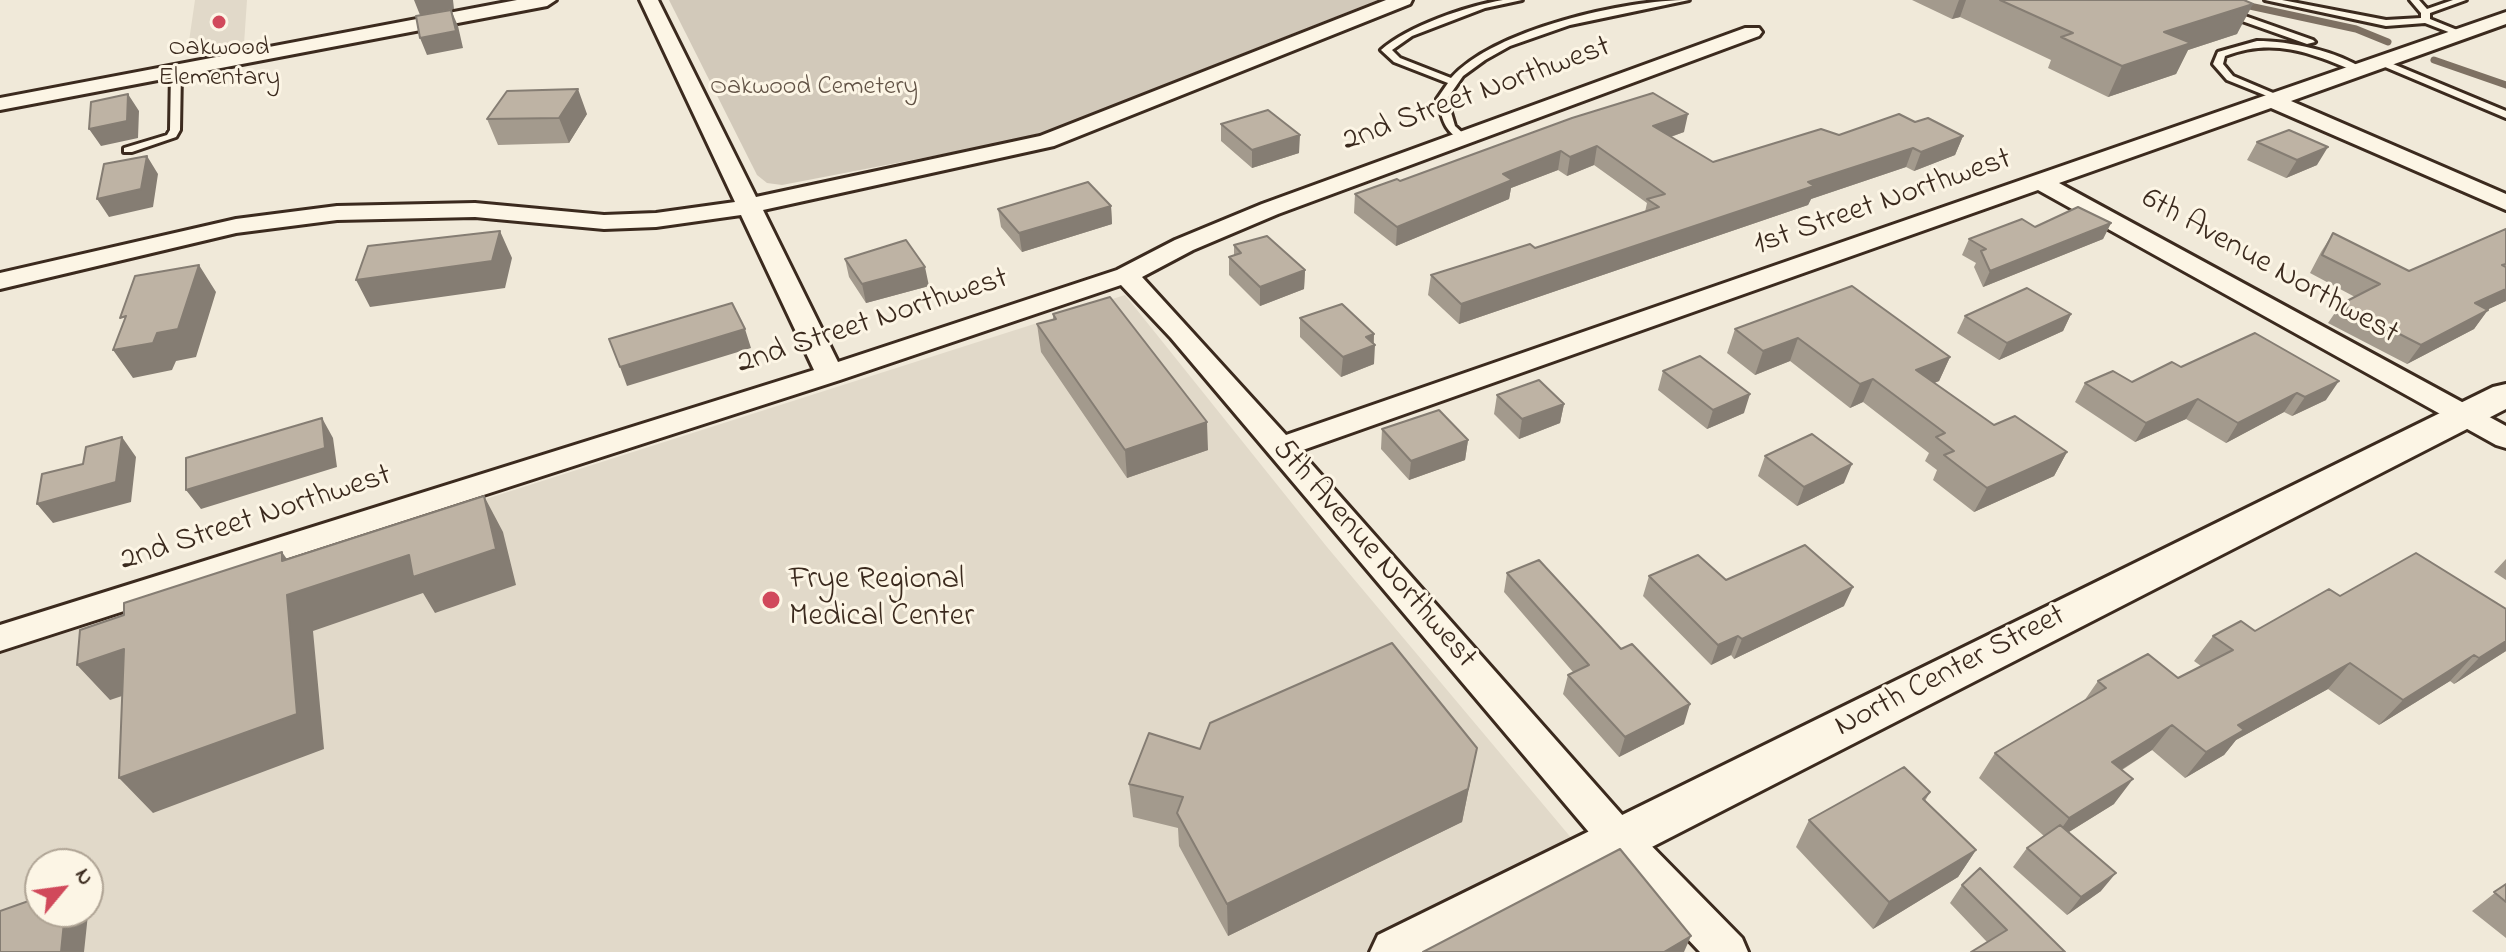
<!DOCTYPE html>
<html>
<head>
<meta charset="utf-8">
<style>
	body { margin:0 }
	#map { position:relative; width:2506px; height:952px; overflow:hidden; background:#f0e9d9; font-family:"Indie Flower",sans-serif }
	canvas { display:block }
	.north { position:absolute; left:24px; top:848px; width:80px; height:80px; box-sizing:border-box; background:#fcf5e5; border:2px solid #afa495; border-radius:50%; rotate:61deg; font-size:22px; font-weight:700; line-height:32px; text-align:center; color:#3b2a1e }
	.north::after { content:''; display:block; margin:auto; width:28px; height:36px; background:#d1495b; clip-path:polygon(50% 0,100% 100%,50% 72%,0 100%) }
</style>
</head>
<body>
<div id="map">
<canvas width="2506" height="952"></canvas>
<div class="north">N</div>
</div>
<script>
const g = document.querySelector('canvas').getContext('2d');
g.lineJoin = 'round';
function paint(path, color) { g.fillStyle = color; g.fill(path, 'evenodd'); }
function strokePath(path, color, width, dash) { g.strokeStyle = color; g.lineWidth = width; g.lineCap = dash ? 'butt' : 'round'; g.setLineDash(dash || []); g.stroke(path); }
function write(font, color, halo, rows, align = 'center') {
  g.font = font + ' "Indie Flower",sans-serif'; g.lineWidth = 6; g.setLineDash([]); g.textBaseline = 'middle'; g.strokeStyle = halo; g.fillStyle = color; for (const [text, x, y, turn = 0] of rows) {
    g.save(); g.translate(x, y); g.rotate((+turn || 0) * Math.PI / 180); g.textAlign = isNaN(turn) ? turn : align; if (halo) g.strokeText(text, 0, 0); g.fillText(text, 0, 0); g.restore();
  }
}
paint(new Path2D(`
	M195 0H247L244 44 187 55Z
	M1125 295 1327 547 1667 952H0V654ZM40 864H88V912H40Z`), '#e1d9c9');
paint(new Path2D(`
	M669 0H1378L1047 131 1006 142 782 185 767 183 757 175Z`), '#d2c9ba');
strokePath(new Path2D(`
	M2222 0 2356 29 2388 42
	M2434 60 2506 85`), '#7e7163', 7);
const service = new Path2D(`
	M1503 0H1522L1485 8 1412 36 1392 50 1400 58 1451 78C1495 29 1625 0 1689 0L1570 25 1510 46 1485 60 1463 76 1447 99 1455 126 1468 138 1463 141C1443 131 1443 119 1437 99L1448 83 1394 62 1381 50C1408 26 1467 6 1503 0Z
	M2265 0H2282L2386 20 2421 18V13L2410 0H2419L2427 9 2453 0H2466L2430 13V19L2467 34 2459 36 2425 23 2386 26Z
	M2228 10 2313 40 2315 42 2307 44 2225 15 2224 13Z
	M2257 41C2290 41 2337 51 2365 70L2357 72C2311 53 2274 37 2225 56L2223 64 2233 76 2285 98 2277 100 2227 80 2213 64 2218 52Z
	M2381 59 2506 111V118L2378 64 2376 62Z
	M176 68 181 71 180 130 176 137 132 152H124V148L167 135 170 130 171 71Z`);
const minor = new Path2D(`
	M517 0H556L547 6 0 110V98Z
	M640 0H658L756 197 1040 136 1386 0H1412L1410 4 1054 146 763 210 838 362 1117 270 1175 240 1262 204 1745 28H1759L1762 32 1759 36 1278 214 1193 250 1142 277 1286 435 2506 12V24L2291 101 2506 194V210L2271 108 2059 183 2506 426V448L2496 445 2038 190 1300 451 1632 826 1742 938 1748 952H1700L1604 850 1171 338 1121 285 840 380 0 651V625L814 370 741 215 656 227 604 229 475 217 337 220 236 233 0 289V273L236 219 337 206 475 203 604 215 656 213 735 202Z`);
const tertiary = new Path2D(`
	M2506 384V409L1447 952H1370L1378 935 2493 387Z`);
strokePath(service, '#3b2a1e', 6);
strokePath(minor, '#3b2a1e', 6);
strokePath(tertiary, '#3b2a1e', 6);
paint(service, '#fcf5e5');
paint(minor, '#fcf5e5');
paint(tertiary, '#fcf5e5');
paint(new Path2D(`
	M1912 0H2244L2237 34 2188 50 2176 74 2108 97 2048 68 2051 60 1960 17 1952 19Z
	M587 114 569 143 498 145 487 119Z
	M1572 118 1684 132 1671 137 1713 162 1839 135 1915 122 1963 136 1955 155 1914 171 1906 167 1811 199 1808 205 1459 324 1428 295 1431 275 1535 248 1645 212 1647 203 1594 165 1567 176 1558 170 1511 188 1509 199 1396 246 1354 213 1355 194 1400 181Z
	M1221 124 1299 153 1252 168 1221 141Z
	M2257 142 2317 165 2286 178 2247 160Z
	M1111 206 1112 224 1022 252 1001 227 998 209Z
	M2111 223 2103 239 1983 287 1974 267 1976 263 1962 255 1969 239 2035 227Z
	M2506 229V301L2488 309 2474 329 2407 364 2328 323 2341 304 2355 297 2310 273 2321 252 2333 233 2409 271Z
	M1234 245 1305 270 1304 289 1260 306 1229 275V257L1234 255Z
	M845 259 929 286 866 303 849 277Z
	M1053 314 1208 450 1127 478 1041 352 1037 324 1053 319Z
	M2071 314 2063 331 1999 360 1957 333 1965 316Z
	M1300 318 1374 334V364L1341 377 1300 337Z
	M1735 329 1950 357 1939 381 1934 383 1994 425 2067 452 2054 476 1974 512 1933 480 1937 470 1925 461 1929 453 1863 402 1850 408 1790 361 1755 375 1727 353Z
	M2181 367 2326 400 2292 416 2284 412 2226 443 2186 419 2135 442 2075 402 2085 383 2132 382Z
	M1663 371 1744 413 1707 429 1658 390Z
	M1497 395 1564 404 1560 423 1519 439 1494 414Z
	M1382 429 1468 440 1465 460 1409 480 1381 449Z
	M1765 456 1844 483 1797 506 1758 476Z
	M2506 559V580L2494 572Z
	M1507 573 1684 724 1619 757 1563 694 1568 675 1573 672 1504 592Z
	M1649 576 1726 580 1844 606 1734 659 1731 655 1711 665 1643 596Z
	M2340 596 2506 609V651L2454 684 2450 681 2379 725 2328 689 2236 740 2224 755 2185 778 2152 750 2122 770 2114 804 2069 832 2101 891 2067 915 2013 867 2027 848 2044 836 1979 778 1995 753 2084 701 2098 681 2178 678 2201 666 2194 661 2213 636 2255 631Z
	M1477 748 1462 822 1228 936 1179 846 1178 828 1133 817 1129 784 1200 749Z
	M1930 792 1925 801 1976 850 1958 877 1873 929 1796 847 1809 820Z
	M2506 884V938L2472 911Z
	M1962 885 2065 952 1987 942 1950 903Z`), '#a39a8d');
paint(new Path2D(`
	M414 0H453L454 9 420 15Z
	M1959 0H1966L1960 17 1952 19Z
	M2253 4 2237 34 2188 50 2176 74 2108 97 2122 66 2164 32Z
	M451 10 458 26 463 48 427 55 420 38Z
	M578 89 587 114 569 143 559 118Z
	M128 94 139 111 138 138 101 146 89 129Z
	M1688 114 1684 132 1649 144 1653 126Z
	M1300 135 1299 153 1252 168V150Z
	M1963 136 1955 155 1914 171 1921 152Z
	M1597 146 1594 165 1567 176 1570 157Z
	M2328 147 2317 165 2286 178 2297 160Z
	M1913 148 1906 167 1811 199 1808 205 1459 324 1461 304 1808 182Z
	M1561 151 1558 170 1511 188 1509 199 1396 246 1397 227 1503 174Z
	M147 156 158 174 153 207 109 217 97 199Z
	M1111 206 1112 224 1022 252 1019 233Z
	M2111 223 2103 239 1983 287 1990 271Z
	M500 231 512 258 505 288 370 307 356 280Z
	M199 265 216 292 196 357 176 361 172 370 133 378 113 350 157 333Z
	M925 267 929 286 866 303 862 284Z
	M1305 270 1304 289 1260 306V287Z
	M2506 289V301L2461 322 2475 303Z
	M2488 310 2474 329 2407 364 2421 345Z
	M2071 314 2063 331 1999 360 2007 343Z
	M745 329 751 348 627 386 620 367Z
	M1374 334 1373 346 1375 345 1374 364 1341 377 1343 357 1366 337Z
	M1798 338 1790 361 1755 375 1763 351Z
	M1950 357 1939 381 1906 394 1916 370Z
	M1873 379 1863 402 1850 408 1860 384Z
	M2339 381 2326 400 2292 416 2305 397Z
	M2297 393 2284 412 2226 443 2238 423Z
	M1750 394 1744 413 1707 429 1713 410Z
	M2198 399 2186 419 2135 442 2146 423Z
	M1564 404 1560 423 1519 439 1522 419Z
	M322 418 333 438 337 467 201 509 186 490Z
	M1207 422 1208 450 1127 478 1125 450Z
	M122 437 136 457 131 502 53 523 37 504Z
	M1468 440 1465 460 1409 480 1411 461Z
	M2067 452 2054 476 1974 512 1987 488Z
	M1852 464 1844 483 1797 506 1804 487Z
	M484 496 503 532 516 585 435 613 423 593 313 631 324 749 153 813 119 778 282 561V552L307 588Z
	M1853 587 1844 606 1734 659 1742 639Z
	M1738 636 1731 655 1711 665 1718 645Z
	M2506 641V651L2454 684 2479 658Z
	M124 649 155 685 110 700 77 665Z
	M2474 655 2450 681 2379 725 2403 700Z
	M2350 663 2328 689 2236 740 2224 755 2185 778 2206 752 2238 725Z
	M1690 704 1684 724 1619 757 1625 737Z
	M2172 725 2152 750 2094 787 2112 762Z
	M1477 748 1462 822 1228 936 1227 904Z
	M2133 779 2114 804 2051 843 2069 818Z
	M1976 850 1958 877 1873 929 1889 902Z
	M2116 873 2101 891 2067 915 2081 897Z
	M88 904 89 905 84 952H61L65 912H88Z
	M1691 936 1684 952H1664Z`), '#857d73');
const building = new Path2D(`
	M2000 0H2244L2253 4 2164 32 2191 43 2122 66 2061 37 2073 33Z
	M451 10 456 31 420 38 416 16Z
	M578 89 559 118 487 119 507 91Z
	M1653 93 1688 114 1653 126 1713 162 1821 129 1839 135 1899 114 1915 122 1928 118 1963 136 1921 152 1913 148 1808 182 1814 186 1461 304 1431 275 1530 244 1535 248 1659 207 1647 199 1665 194 1597 146 1570 157 1561 151 1503 174 1512 180 1397 227 1355 194 1397 179 1400 181 1572 118Z
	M128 94 127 121 89 129 91 102Z
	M1268 110 1300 135 1252 150 1221 124Z
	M2289 130 2328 147 2297 160 2257 142Z
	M147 156 141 189 97 199 104 164Z
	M1088 182 1111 206 1019 233 998 209Z
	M2078 207 2111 223 1990 271 1981 251 1986 249 1969 239 2022 219 2035 227Z
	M2506 229V264L2502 265 2506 267V289L2475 303 2488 310 2421 345 2341 304 2380 284 2322 255 2333 233 2409 271Z
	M500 231 492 261 356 280 368 246Z
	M1267 236 1305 270 1260 287 1229 257 1241 253 1234 245Z
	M906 240 925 267 862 284 845 259Z
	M199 265 178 329 157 333 153 343 113 350 126 316 120 318 135 276Z
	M1852 286 1950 357 1916 370 1994 425 2015 416 2067 452 1987 488 1944 455 1954 451 1936 437 1945 433 1873 379 1860 384 1798 338 1763 351 1735 329Z
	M2027 288 2071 314 2007 343 1965 316Z
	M1110 297 1207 422 1125 450 1037 324 1056 319 1053 314Z
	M732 303 745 329 620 367 609 339Z
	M1342 304 1374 334 1366 337 1375 345 1343 357 1300 318Z
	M2255 333 2339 381 2305 397 2297 393 2238 423 2198 399 2146 423 2085 383 2113 371 2132 382 2172 362 2181 367Z
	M1700 356 1750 394 1713 410 1663 371Z
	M1539 380 1564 404 1522 419 1497 395Z
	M1439 410 1468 440 1411 461 1382 429Z
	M322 418 325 448 186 490V458Z
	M1812 434 1852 464 1804 487 1765 456Z
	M122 437 116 482 37 504 42 474 83 464 86 447Z
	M484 496 496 549 413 577 409 555 287 595 297 714 119 778 124 649 77 665 80 630 124 615V603L282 552V561Z
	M1805 545 1853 587 1742 639 1738 636 1718 645 1649 576 1698 555 1726 580Z
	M2416 553 2506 609V641L2479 658 2474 655 2403 700 2350 663 2238 725 2244 730 2206 752 2172 725 2112 762 2133 779 2069 818 1995 753 2106 688 2098 681 2148 654 2178 678 2233 650 2213 636 2241 621 2255 631 2329 589 2340 596Z
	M1539 560 1621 649 1632 644 1690 704 1625 737 1568 675 1589 665 1507 573Z
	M1392 643 1477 748 1468 789 1227 904 1177 813 1183 797 1129 784 1149 733 1200 749 1210 723Z
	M1904 767 1930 792 1923 799 1976 850 1889 902 1809 820Z
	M2060 825 2116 873 2081 897 2027 848Z
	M1620 849 1691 936 1664 952H1423Z
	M1980 868 2065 952H1971L2007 930 1962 885Z
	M2506 884V902L2494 892Z
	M40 897V912H65L61 952H0V911Z`);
paint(building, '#beb3a4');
strokePath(building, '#857d73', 2);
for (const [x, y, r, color] of [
	[219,22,8,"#d1495b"],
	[771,600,10,"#d1495b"]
]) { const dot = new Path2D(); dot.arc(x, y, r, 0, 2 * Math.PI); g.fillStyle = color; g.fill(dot); strokePath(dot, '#fcf5e5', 3); }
write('26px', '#3b2a1e', '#fcf5e5', [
	["Oakwood",219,50],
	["Elementary",219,80]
]);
write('26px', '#615245', '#fcf5e5', [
	["Oakwood Cemetery",814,89]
]);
write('32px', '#3b2a1e', '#fcf5e5', [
	["2nd Street Northwest",1477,96,-20],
	["1st Street Northwest",1883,204,-19],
	["6th Avenue Northwest",2269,268,29],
	["2nd Street Northwest",873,323,-18],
	["2nd Street Northwest",256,520,-18],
	["5th Avenue Northwest",1373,555,49],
	["North Center Street",1951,673,-27]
]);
write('32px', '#3b2a1e', '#fcf5e5', [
	["Frye Regional",789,582],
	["Medical Center",789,619]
], 'left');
</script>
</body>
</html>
